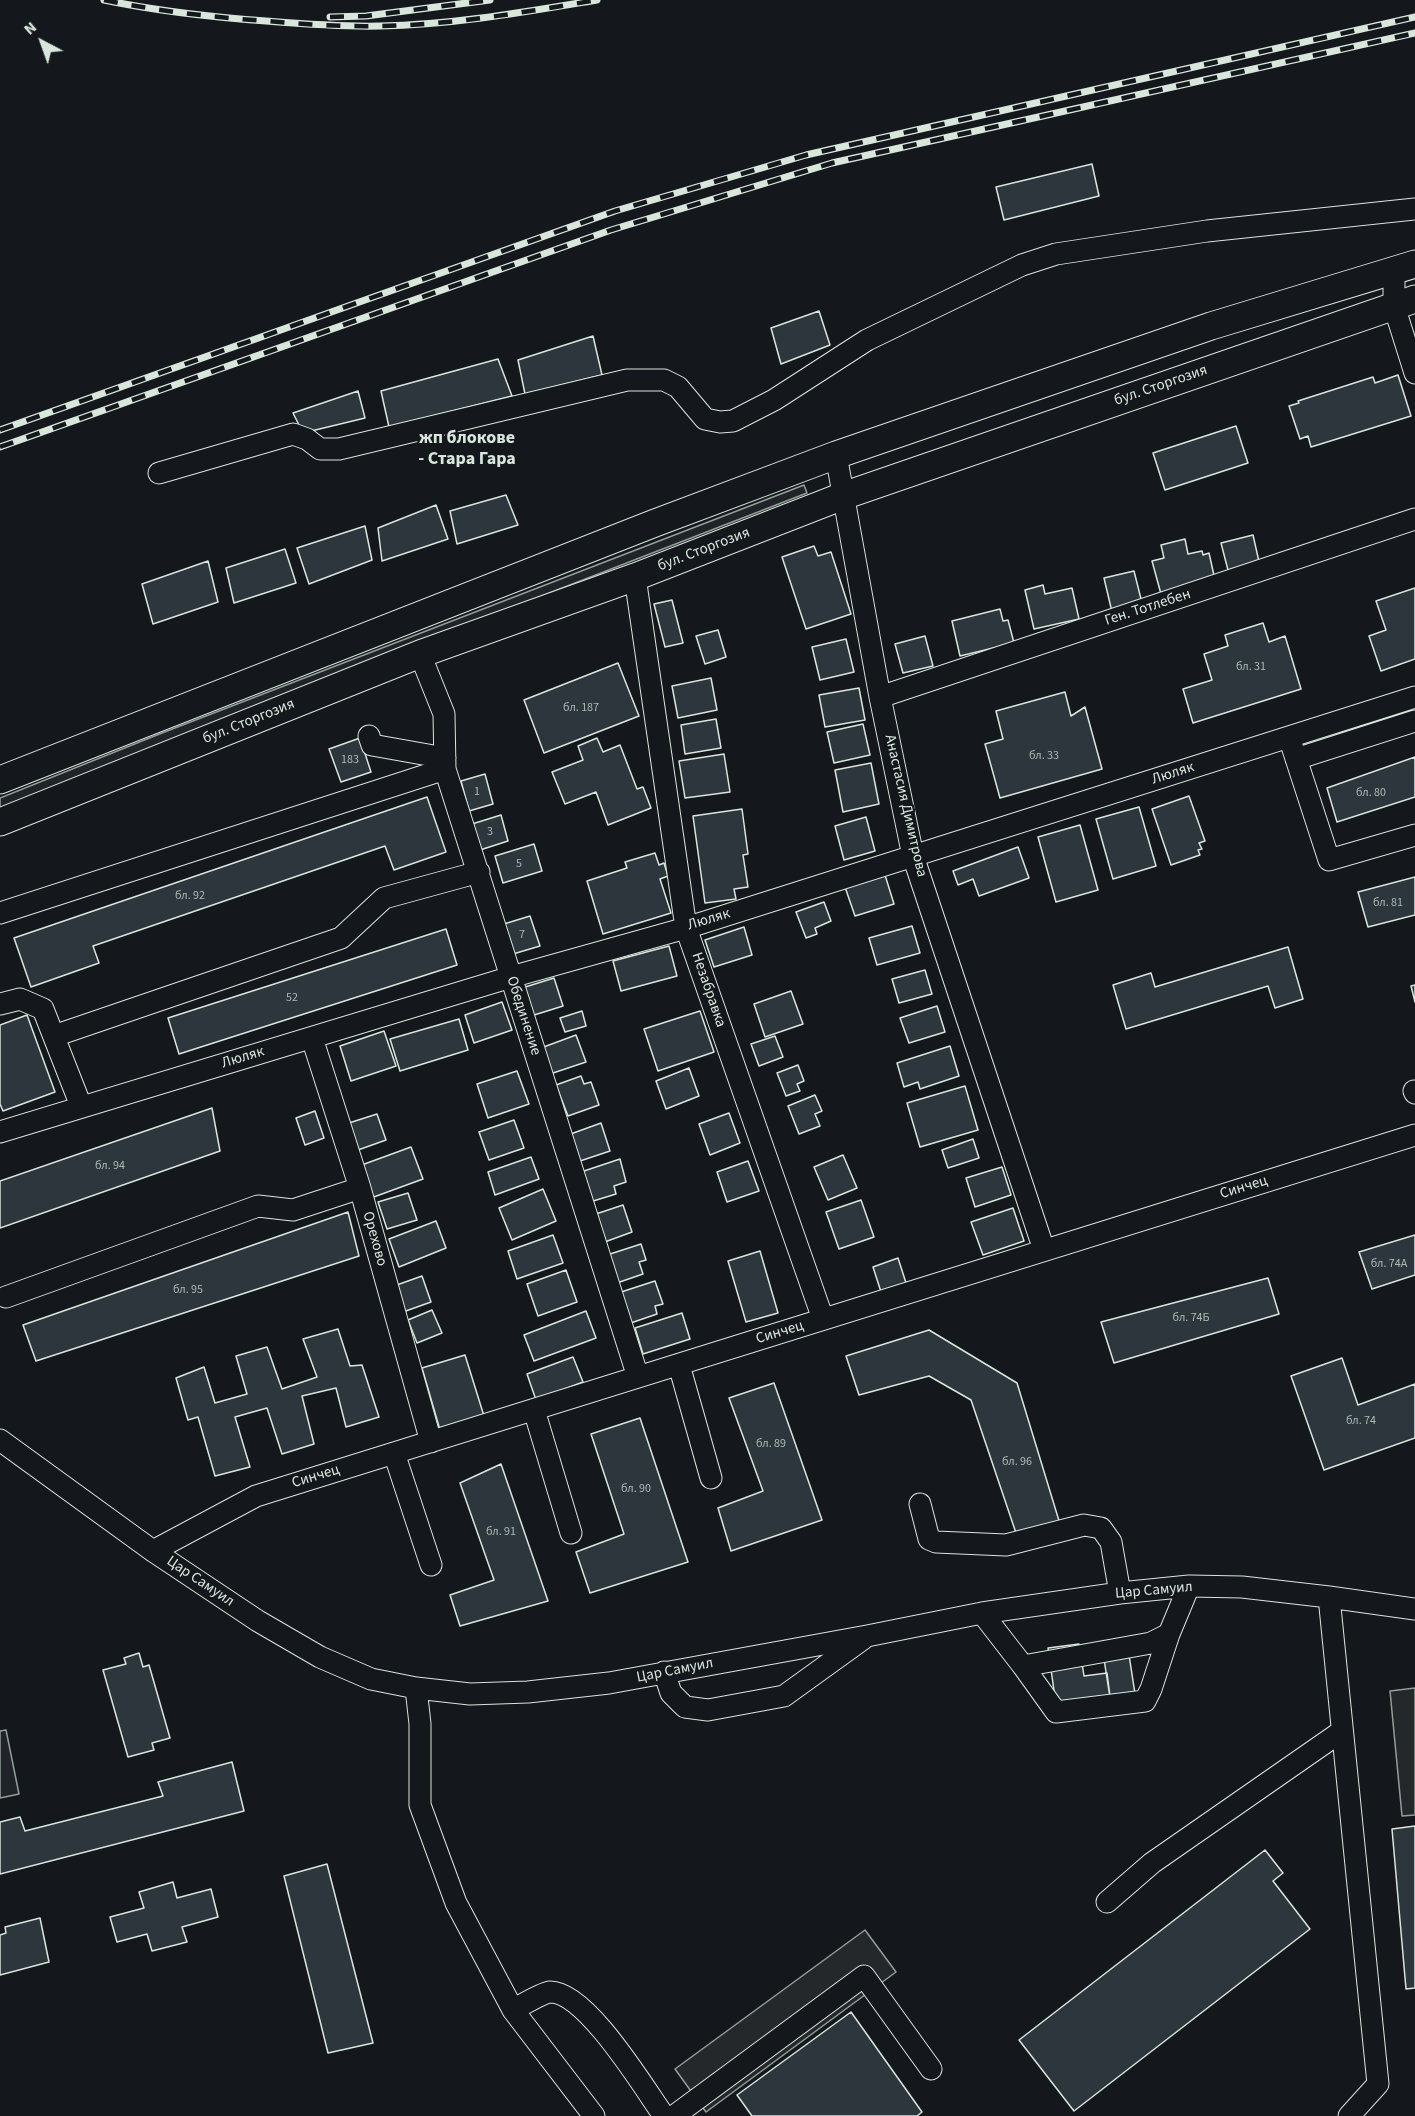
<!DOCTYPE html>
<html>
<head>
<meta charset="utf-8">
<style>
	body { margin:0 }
	#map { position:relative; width:1415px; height:2116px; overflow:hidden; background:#14181c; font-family:"Source Sans 3",sans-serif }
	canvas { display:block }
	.north { position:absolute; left:12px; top:12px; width:60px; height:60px; -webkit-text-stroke:4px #14181c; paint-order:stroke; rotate:319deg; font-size:16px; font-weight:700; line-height:24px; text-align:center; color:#d8e6dc }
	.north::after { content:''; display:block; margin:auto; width:21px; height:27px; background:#d8e6dc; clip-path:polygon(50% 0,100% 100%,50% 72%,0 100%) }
</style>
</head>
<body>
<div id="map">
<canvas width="1415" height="2116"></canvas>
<div class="north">N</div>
</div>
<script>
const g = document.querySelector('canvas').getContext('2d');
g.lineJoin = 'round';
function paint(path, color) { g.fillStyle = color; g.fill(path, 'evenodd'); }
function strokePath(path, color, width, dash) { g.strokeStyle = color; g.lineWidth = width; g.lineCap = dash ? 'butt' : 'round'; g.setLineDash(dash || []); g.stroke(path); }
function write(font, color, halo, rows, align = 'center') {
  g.font = font + ' "Source Sans 3",sans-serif'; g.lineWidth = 4.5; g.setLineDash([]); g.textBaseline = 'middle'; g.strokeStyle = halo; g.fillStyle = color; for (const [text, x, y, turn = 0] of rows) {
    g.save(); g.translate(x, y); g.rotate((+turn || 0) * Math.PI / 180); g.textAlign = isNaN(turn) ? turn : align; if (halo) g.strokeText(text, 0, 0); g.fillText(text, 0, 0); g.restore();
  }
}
const green = new Path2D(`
	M804 485 807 493 173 739 0 809V798L162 733Z
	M6 1730 19 1794 0 1798V1731Z`);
paint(green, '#202428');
strokePath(green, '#939e99', 1.5);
const parking = new Path2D(`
	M1415 1688V1815L1402 1816 1390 1691Z
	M865 1930 896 1972 706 2112 675 2069Z`);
paint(parking, '#24282b');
strokePath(parking, '#939e99', 1.5);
const building = new Path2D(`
	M1092 164 1099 196 1004 220 996 187Z
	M819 311 830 345 781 364 771 328Z
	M593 336 602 375 525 394 518 360Z
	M498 359 512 396 389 427 381 391Z
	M1398 375 1411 416 1311 447 1308 436 1300 439 1289 406 1299 403 1298 401 1373 377 1375 383Z
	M358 391 365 418 303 433 293 413Z
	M1236 426 1248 463 1165 490 1153 453Z
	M506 495 518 525 457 544 450 511Z
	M436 505 448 539 382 561 378 528Z
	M365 526 372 560 309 584 297 548Z
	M1253 535 1260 566 1229 574 1221 543Z
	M1185 539 1188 554 1202 551 1203 555 1209 553 1215 580 1161 594 1152 561 1164 558 1161 545Z
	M814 546 818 556 831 552 851 614 806 629 782 557Z
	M285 549 296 583 234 603 226 568Z
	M208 561 218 602 153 624 142 584Z
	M1134 571 1142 603 1112 612 1104 578Z
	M1043 585 1045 594 1072 588 1079 619 1034 629 1025 590Z
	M1415 588V659L1381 671 1369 636 1386 630 1376 601Z
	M672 600 683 643 665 647 654 604Z
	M1000 609 1003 621 1008 620 1014 643 960 656 952 621Z
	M1263 623 1269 642 1285 636 1301 689 1193 723 1183 689 1212 680 1204 654 1228 646 1225 635Z
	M718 630 726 657 705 664 696 636Z
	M925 636 933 666 903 673 895 644Z
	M846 639 854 672 820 680 812 647Z
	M618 663 639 716 544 753 524 700Z
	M711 678 717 710 678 718 672 686Z
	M859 688 865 720 825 727 819 695Z
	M1065 692 1071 716 1085 707 1102 769 1000 798 985 744 1003 739 996 711Z
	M716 719 721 748 685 754 681 725Z
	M863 724 870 755 834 763 827 732Z
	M360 738 371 772 341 782 329 749Z
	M597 738 603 752 620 745 637 789 643 787 651 808 608 825 596 792 565 804 552 772 583 760 578 746Z
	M724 754 730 792 685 798 679 761Z
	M1415 757V797L1337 822 1327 788Z
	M871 763 879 804 843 812 835 770Z
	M485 774 493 804 469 811 461 781Z
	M1189 796 1205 841 1199 843 1202 849 1198 850 1200 855 1171 865 1152 809Z
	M427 797 446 852 394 870 385 846 93 946 99 963 31 987 14 938Z
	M1139 807 1156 866 1113 879 1096 819Z
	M742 809 748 854 743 855 748 887 734 889 736 899 705 903 693 816Z
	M501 815 508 841 480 850 472 824Z
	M866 817 875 851 844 860 835 826Z
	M1080 825 1098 890 1056 902 1038 837Z
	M534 844 542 871 503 883 495 856Z
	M1018 847 1029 878 979 896 973 879 958 885 953 871Z
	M655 853 659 865 664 863 668 876 660 879 671 913 603 934 587 881 627 868 625 862Z
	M885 875 894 904 855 916 845 887Z
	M1415 877V915L1368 927 1358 892Z
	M824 902 831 921 815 928 817 934 806 938 796 912Z
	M530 916 540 946 513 954 504 924Z
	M912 926 920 953 877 965 869 938Z
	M744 927 752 955 714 967 705 940Z
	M446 929 457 965 179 1054 168 1018Z
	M669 946 677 976 621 991 613 961Z
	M1288 947 1303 999 1275 1008 1268 986 1126 1029 1113 985 1151 973 1155 987Z
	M925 970 932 994 899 1003 892 979Z
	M554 978 563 1006 531 1016 522 988Z
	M1415 985V1002L1411 986Z
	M791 991 803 1024 765 1037 754 1004Z
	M502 1002 512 1030 474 1043 465 1015Z
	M937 1006 945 1032 909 1043 900 1018Z
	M582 1011 586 1026 565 1032 560 1018Z
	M700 1011 714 1052 658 1071 644 1029Z
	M27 1015 55 1092 3 1111 0 1104V1025Z
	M459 1019 468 1050 400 1071 390 1039Z
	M384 1031 396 1066 351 1081 340 1046Z
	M576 1035 586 1062 550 1074 541 1048Z
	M775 1036 783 1057 759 1066 751 1044Z
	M950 1046 959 1076 920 1089 918 1082 904 1087 897 1063Z
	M798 1065 804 1081 797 1084 800 1091 786 1096 777 1073Z
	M689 1068 699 1096 666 1109 656 1081Z
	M517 1071 529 1104 488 1118 477 1084Z
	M581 1076 584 1084 591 1082 599 1105 568 1116 556 1085Z
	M965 1086 978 1130 920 1147 907 1103Z
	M815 1095 822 1111 815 1114 820 1126 799 1134 788 1106Z
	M212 1108 220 1151 0 1228V1181Z
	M315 1111 324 1138 305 1145 296 1118Z
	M729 1113 740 1143 710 1155 699 1124Z
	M377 1114 386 1140 358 1150 349 1123Z
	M514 1120 524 1148 489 1160 479 1132Z
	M601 1123 610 1151 577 1162 568 1135Z
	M973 1139 979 1158 948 1168 942 1150Z
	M411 1147 423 1179 371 1198 359 1166Z
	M843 1155 857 1188 828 1200 814 1167Z
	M531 1157 539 1179 495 1195 488 1172Z
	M620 1159 626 1182 614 1186 616 1194 590 1202 581 1172Z
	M748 1161 759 1191 727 1202 717 1172Z
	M1002 1167 1011 1195 975 1207 966 1178Z
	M543 1189 556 1221 512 1240 499 1208Z
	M408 1193 417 1220 387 1229 378 1202Z
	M861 1200 874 1237 839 1249 826 1212Z
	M623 1205 632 1232 602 1243 593 1215Z
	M1013 1208 1024 1241 983 1255 971 1222Z
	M348 1212 359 1256 36 1361 23 1325Z
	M436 1221 446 1248 399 1267 389 1239Z
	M553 1235 563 1263 517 1279 508 1251Z
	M1415 1235V1275L1372 1289 1359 1252Z
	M641 1244 646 1260 639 1262 643 1274 614 1284 604 1256Z
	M760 1251 778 1313 746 1322 728 1261Z
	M898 1258 907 1286 882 1295 873 1267Z
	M566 1270 577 1302 538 1316 527 1284Z
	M422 1276 431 1302 403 1312 394 1286Z
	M1268 1278 1279 1314 1114 1363 1101 1322Z
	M655 1281 663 1304 655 1306 657 1314 625 1325 615 1294Z
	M432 1310 442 1333 417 1343 408 1320Z
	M586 1311 596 1338 534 1361 524 1335Z
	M682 1313 690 1339 643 1354 635 1328Z
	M338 1329 350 1366 362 1365 379 1417 346 1427 336 1388 302 1396 314 1444 282 1454 267 1408 235 1417 250 1467 215 1476 198 1417 188 1420 176 1378 204 1367 215 1403 247 1394 236 1356 267 1347 282 1389 317 1377 303 1339Z
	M929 1330 1017 1383 1060 1524 1016 1533 971 1400 929 1376 859 1395 846 1356Z
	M465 1355 484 1416 440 1430 422 1368Z
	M573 1357 583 1382 536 1400 527 1374Z
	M1342 1358 1358 1405 1415 1384V1438L1324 1470 1291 1376Z
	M774 1383 822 1520 731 1551 718 1508 763 1491 729 1398Z
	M640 1418 688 1562 590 1593 576 1552 624 1534 591 1434Z
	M501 1464 548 1601 460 1626 450 1595 494 1580 460 1483Z
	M1079 1644 1084 1676 1107 1673 1111 1704 1057 1712 1048 1648Z
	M139 1653 143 1667 149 1665 170 1738 152 1743 154 1750 128 1757 103 1670 126 1664 124 1658Z
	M1129 1655 1136 1700 1111 1704 1104 1659Z
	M232 1762 244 1811 0 1874V1822L20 1817 25 1831 163 1796 158 1782Z
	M1415 1826V1988L1406 1989 1392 1829Z
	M1265 1850 1283 1873 1273 1881 1310 1929 1074 2111 1019 2040Z
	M327 1864 373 2043 328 2053 284 1876Z
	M173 1882 177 1898 211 1889 218 1917 182 1927 187 1942 152 1951 147 1934 117 1942 110 1917 144 1908 139 1892Z
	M40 1918 49 1962 0 1975V1935L6 1933 5 1927Z
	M851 2012 922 2112 917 2116H752L737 2095Z`);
paint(building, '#2c363c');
strokePath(building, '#d8e6dc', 1.5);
const minor = new Path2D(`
	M1394 271V306L1415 373
	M836 455 880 697 913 856 1044 1250
	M159 473 293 434 307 439 320 449H339L627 380H664L678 387 705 419 720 422 733 421 774 400 867 340 1022 265 1056 254 1207 231 1415 209
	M635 577 686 928 823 1319
	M420 654 444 714 445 769 638 1377
	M880 697 1415 519
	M369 736 372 745 445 758
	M1289 737 1329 860 1415 835
	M1296 759 1415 721
	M0 913 445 769
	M0 1004 20 999 43 1009 81 1106
	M54 1036 341 938 384 898 479 872
	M312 1038 360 1188 431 1442
	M1414 1091 1415 1093
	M0 1132 511 977 686 928 1415 697
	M6 1297 258 1206 293 1210 360 1188
	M679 1365 711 1478
	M534 1410 571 1533
	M0 1440 153 1551 258 1621 320 1657 371 1679 416 1688 470 1694 528 1692 609 1683 867 1636 982 1613 1120 1593 1189 1586 1242 1587 1329 1597 1415 1609
	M394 1453 431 1565
	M920 1504 929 1539 936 1542 1006 1545 1084 1525 1101 1528 1111 1542 1120 1593
	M153 1551 256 1496 1415 1135
	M1329 1597 1378 2084 1349 2116
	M982 1613 1023 1666 1151 1643 1169 1634 1189 1586
	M1023 1666 1056 1712 1145 1701 1151 1689 1169 1634
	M664 1672 671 1693 685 1707 708 1710 784 1696 863 1639
	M416 1688 420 1724V1805L456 1903 513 2010 594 2116
	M1107 1902 1152 1863 1342 1731
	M513 2010C522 2005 542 1993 550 1992 586 1991 644 2088 664 2116
	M674 2116 864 1976 931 2069`);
const major = new Path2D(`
	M0 780 655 523 836 455 1211 326 1415 264
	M0 822 420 654 635 577 843 496 1415 299`);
strokePath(minor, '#d8e6dc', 23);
strokePath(major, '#d8e6dc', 29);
strokePath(minor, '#14181c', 21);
strokePath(major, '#14181c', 27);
const rail = new Path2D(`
	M104 0C157 11 211 17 266 21 304 24 342 27 380 26 452 25 525 12 597 0
	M330 17 366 16 490 0
	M0 430 615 211 806 155 1415 17
	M0 447 611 230 832 163 1415 33`);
strokePath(rail, '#d8e6dc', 7);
strokePath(rail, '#14181c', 4.5, [14]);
write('12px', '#adbab4', null, [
	["бл. 31",1251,667],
	["бл. 187",581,708],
	["бл. 33",1044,756],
	["183",350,760],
	["1",477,792],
	["бл. 80",1371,793],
	["3",490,832],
	["5",519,864],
	["бл. 92",190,896],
	["бл. 81",1388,903],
	["7",522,935],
	["52",292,998],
	["бл. 94",110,1166],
	["бл. 74А",1389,1264],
	["бл. 95",188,1290],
	["бл. 74Б",1191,1318],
	["бл. 74",1361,1421],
	["бл. 89",771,1444],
	["бл. 96",1017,1462],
	["бл. 90",636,1489],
	["бл. 91",501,1532]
]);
write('15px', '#d8e6dc', '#14181c', [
	["бул. Сторгозия",1161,386,-19],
	["бул. Сторгозия",704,550,-21],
	["Ген. Тотлебен",1148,608,-18],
	["бул. Сторгозия",249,722,-22],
	["Люляк",1173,774,-18],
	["Анастасия Димитрова",905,806,77],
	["Люляк",709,920,-17],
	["Незабравка",708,990,71],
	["Обединение",523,1016,72],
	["Люляк",243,1058,-17],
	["Синчец",1244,1188,-17],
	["Орехово",374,1239,74],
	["Синчец",780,1333,-17],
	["Синчец",316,1477,-17],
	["Цар Самуил",200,1582,34],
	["Цар Самуил",1154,1591,-5],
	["Цар Самуил",675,1671,-11]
]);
write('bold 18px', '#d8e6dc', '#14181c', [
	["жп блокове",467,439],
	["- Стара Гара",467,460]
]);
</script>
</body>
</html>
